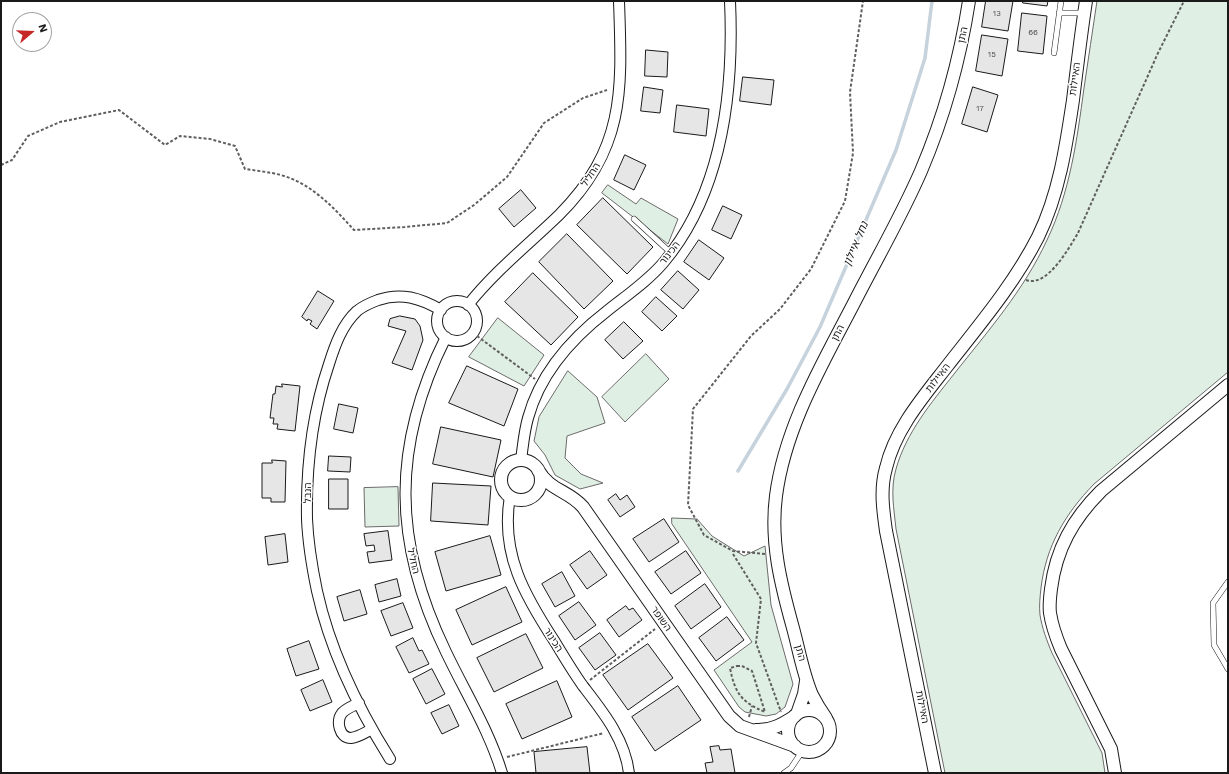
<!DOCTYPE html>
<html>
<head>
<meta charset="utf-8">
<style>
	body { margin:0 }
	#map { position:relative; width:1229px; height:774px; overflow:hidden; background:#fff; font-family:"Work Sans",sans-serif }
	canvas { display:block }
	.frame { position:absolute; inset:0; border:2px solid #1a1a1a; pointer-events:none }
	.north { position:absolute; left:12px; top:12px; width:40px; height:40px; box-sizing:border-box; background:#fff; border:1px solid #a3a3a3; border-radius:50%; rotate:71deg; font-size:11px; font-weight:700; line-height:16px; text-align:center; color:#1a1a1a }
	.north::after { content:''; display:block; margin:auto; width:14px; height:18px; background:#c62828; clip-path:polygon(50% 0,100% 100%,50% 72%,0 100%) }
</style>
</head>
<body>
<div id="map">
<canvas width="1229" height="774"></canvas>
<div class="frame"></div>
<div class="north">N</div>
</div>
<script>
const g = document.querySelector('canvas').getContext('2d');
g.lineJoin = 'round';
function paint(path, color) { g.fillStyle = color; g.fill(path, 'evenodd'); }
function strokePath(path, color, width, dash) { g.strokeStyle = color; g.lineWidth = width; g.lineCap = dash ? 'butt' : 'round'; g.setLineDash(dash || []); g.stroke(path); }
function write(font, color, halo, rows, align = 'center') {
  g.font = font + ' "Work Sans","Noto Sans Hebrew",sans-serif'; g.lineWidth = 3; g.setLineDash([]); g.textBaseline = 'middle'; g.strokeStyle = halo; g.fillStyle = color; for (const [text, x, y, turn = 0] of rows) {
    g.save(); g.translate(x, y); g.rotate((+turn || 0) * Math.PI / 180); g.textAlign = isNaN(turn) ? turn : align; if (halo) g.strokeText(text, 0, 0); g.fillText(text, 0, 0); g.restore();
  }
}
const green = new Path2D(`
	M1097 1H1228V372L1094 484C1065 514 1046 546 1041 588 1040 597 1039 606 1040 615 1042 628 1047 641 1052 653L1102 753 1105 773H945L896 529C894 509 890 489 896 469 906 433 931 403 954 374 988 331 1024 290 1047 240 1070 192 1077 140 1084 88 1088 59 1093 30 1097 1Z
	M608 185 636 204 641 198 678 219 668 244 602 193Z
	M498 318 544 355 524 386 469 357Z
	M646 354 669 379 625 422 602 397Z
	M568 371 597 397 605 423 567 436 565 458 581 474 603 483 580 489 555 475 545 455 534 441 539 417Z
	M398 487 399 526 365 527 364 488Z
	M672 518 697 519 712 536 744 556 765 546 771 605 793 684 785 707 776 714 766 716 745 712 739 707 714 670 752 642 672 524Z`);
paint(green, '#e0efe3');
strokePath(green, '#6a6a6a', 1);
strokePath(new Path2D(`
	M738 471 787 389 820 327 896 150 925 58 932 1`), '#c6d2dc', 3.5);
const building = new Path2D(`
	M986 1H1013L1008 31 982 27Z
	M1023 1H1048L1047 6 1023 3Z
	M1022 13 1047 16 1043 54 1018 51Z
	M982 35 1008 39 1002 76 976 71Z
	M646 50 668 52 667 77 645 76Z
	M743 77 774 80 771 105 740 101Z
	M644 87 663 90 660 113 641 111Z
	M973 87 998 95 987 132 962 124Z
	M677 105 709 109 706 136 674 132Z
	M625 155 646 165 634 190 614 180Z
	M521 190 536 208 514 227 499 209Z
	M603 198 653 247 627 274 577 225Z
	M723 206 742 215 731 239 712 230Z
	M567 234 613 281 584 309 539 262Z
	M699 240 724 258 709 280 684 262Z
	M678 271 699 290 683 309 661 290Z
	M533 273 578 317 551 345 505 302Z
	M318 291 334 301 317 329 310 324 312 321 308 319 307 321 302 317Z
	M656 297 677 316 662 331 642 312Z
	M400 316 415 319 420 326 423 340 412 370 392 363 406 331 388 326 390 319Z
	M624 322 643 341 623 359 605 340Z
	M467 366 518 389 504 426 449 403Z
	M282 384 300 386 295 431 277 429 278 424H273L274 418H270L273 394H275L276 386 282 387Z
	M339 404 358 408 353 433 334 429Z
	M441 427 501 440 493 477 433 464Z
	M329 456 351 457 350 472 328 471Z
	M272 460 286 461 285 502H271V498H262V463H272Z
	M329 479H348V509H329Z
	M433 483 491 486 488 525 431 521Z
	M616 494 620 500 627 495 635 507 620 517 608 500Z
	M664 519 679 542 649 562 633 539Z
	M388 531 392 560 369 563 367 552 375 551 374 545 366 546 364 534Z
	M285 534 288 562 268 565 265 537Z
	M490 536 501 575 446 591 435 552Z
	M590 551 607 575 587 589 570 565Z
	M686 551 701 573 671 594 655 572Z
	M562 572 575 596 555 607 542 584Z
	M397 579 401 596 379 602 375 585Z
	M705 584 721 607 691 629 675 606Z
	M506 587 522 622 472 645 456 610Z
	M360 590 367 614 344 621 337 597Z
	M579 602 596 625 575 640 559 616Z
	M403 603 413 628 391 636 381 611Z
	M626 606 629 610 633 608 642 620 619 637 607 620Z
	M727 617 744 640 716 661 699 638Z
	M600 633 616 655 595 670 579 648Z
	M526 634 543 668 494 692 477 658Z
	M413 638 419 651 422 650 429 664 409 673 396 647Z
	M309 641 319 669 296 676 287 649Z
	M648 644 673 678 628 710 603 675Z
	M432 669 445 694 426 704 413 679Z
	M323 680 332 702 310 711 301 690Z
	M557 681 572 717 522 739 506 704Z
	M678 686 701 720 655 751 632 717Z
	M449 705 459 726 442 734 431 713Z
	M719 746 720 750 731 749 735 773H707L705 763 713 762 710 747Z
	M587 747 590 773H536L534 752Z`);
paint(building, '#e6e6e6');
strokePath(building, '#1a1a1a', 1);
const service = new Path2D(`
	M1059 13H1084
	M1054 53 1061 1
	M634 219 671 253
	M1228 582 1213 603 1214 645 1228 669
	M784 773 791 768 803 750`);
const minor = new Path2D(`
	M437 321a20 20 0 1 1 40 0a20 20 0 1 1-40 0Z
	M468 305C495 271 528 245 559 215 626 148 622 89 619 1
	M446 337C391 447 393 543 446 652 465 692 489 730 502 773
	M521 460C523 446 524 432 528 418 540 374 572 338 607 311 627 295 648 281 664 262 723 191 734 90 730 1
	M510 496C500 554 525 596 555 642 564 657 573 672 583 686 603 712 625 739 629 773
	M359 703C353 706 347 708 342 713 336 721 339 738 351 738 359 737 366 732 372 729
	M390 759C358 708 330 650 317 591 312 567 308 543 307 519 306 466 312 414 329 364 335 345 342 325 357 311 363 306 370 303 378 300 401 292 420 298 441 310`);
const tertiary = new Path2D(`
	M501 480a20 20 0 1 1 40 0a20 20 0 1 1-40 0Z
	M538 470C550 491 568 490 583 507L729 716 740 726 795 746
	M788 731a21 21 0 1 1 42 0a21 21 0 1 1-42 0Z
	M797 714 804 694 806 681
	M826 718C821 711 816 703 812 695 803 674 799 650 793 628 781 585 770 542 776 496 785 426 823 363 855 301 877 258 902 215 921 171 944 117 960 59 969 1
	M756 730C771 731 783 724 795 716
	M935 773 886 531C883 510 880 489 886 468 895 429 924 396 948 365 980 324 1014 284 1038 237 1059 194 1066 147 1073 100 1077 67 1081 34 1086 1
	M1115 773 1111 749 1061 649C1056 637 1052 626 1050 613 1049 605 1050 597 1051 589 1056 549 1073 519 1101 491L1228 385`);
strokePath(service, '#1a1a1a', 6);
strokePath(minor, '#1a1a1a', 12);
strokePath(tertiary, '#1a1a1a', 14);
strokePath(new Path2D(`
	M1 165 12 160 28 136 60 122 119 110 165 145 180 136 210 139 235 146 245 169C258 171 271 172 284 176 313 185 334 208 354 230L405 227 447 223 474 205 507 177 544 123 583 98 607 90
	M1026 280C1047 288 1069 248 1078 233L1158 53 1184 1
	M473 333 535 379
	M733 554 761 599 756 643 781 712
	M765 554 733 551 704 535 688 505 693 409 751 336 780 309 811 269 845 201 853 153 850 92 863 1
	M737 666H742L752 671 765 712C741 702 735 693 730 668Z
	M590 680 655 629
	M749 717 752 706
	M507 757 604 733`), '#5f5f5f', 2, [3, 2]);
strokePath(service, '#fff', 5);
strokePath(minor, '#fff', 10);
strokePath(tertiary, '#fff', 12);
write('8px', '#4d4d4d', null, [
	["13",997,14],
	["66",1033,33],
	["15",992,55],
	["17",980,109]
]);
write('10px', '#1a1a1a', '#fff', [
	["התן",963,35,-78],
	["האיילות",1075,79,-82],
	["החליל",591,175,-57],
	["הכינור",670,253,-52],
	["התן",838,333,-63],
	["האיילות",938,378,-52],
	["הנבל",308,493,-89],
	["החליל",413,561,77],
	["השופר",661,619,55],
	["הכינור",553,640,57],
	["התן",800,653,75],
	["האיילות",922,707,79]
]);
write('italic 11px', '#1a1a1a', '#fff', [
	["נחל איילון",856,244,-67]
]);
</script>
</body>
</html>
